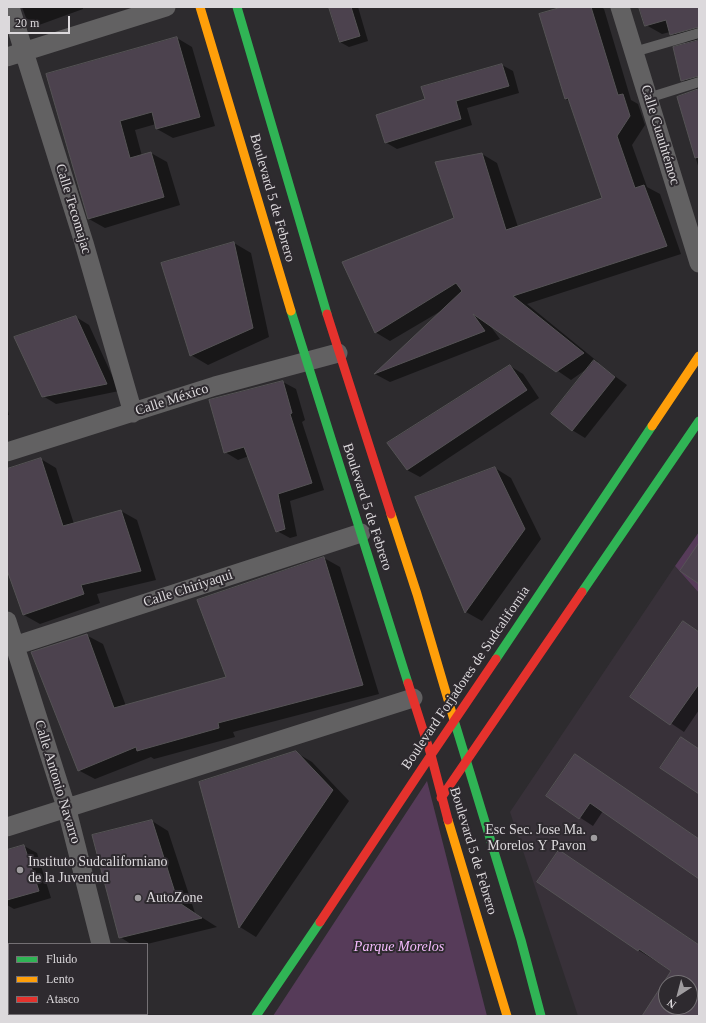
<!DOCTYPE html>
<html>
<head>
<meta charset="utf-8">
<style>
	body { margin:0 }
	#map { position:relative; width:706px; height:1023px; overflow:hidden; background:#2d2b2e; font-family:Georgia,serif }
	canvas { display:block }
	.frame { position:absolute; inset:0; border:8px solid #dcd9dc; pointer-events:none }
	.legend { position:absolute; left:8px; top:943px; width:140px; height:72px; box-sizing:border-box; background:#2e2a2f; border:1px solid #747074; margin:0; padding:5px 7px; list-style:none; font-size:12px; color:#dcd9dc }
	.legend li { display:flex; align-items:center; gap:8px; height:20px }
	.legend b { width:20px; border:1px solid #747074 }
	.north { position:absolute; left:658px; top:975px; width:40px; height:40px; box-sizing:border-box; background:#2e2a2f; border:1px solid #747074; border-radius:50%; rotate:216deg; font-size:11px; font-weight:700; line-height:16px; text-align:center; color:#dcd9dc }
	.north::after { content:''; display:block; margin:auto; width:14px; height:18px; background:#9f9c9f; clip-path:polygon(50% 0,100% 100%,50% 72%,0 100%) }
	.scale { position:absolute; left:8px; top:16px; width:62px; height:18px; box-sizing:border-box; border:2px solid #dcd9dc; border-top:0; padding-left:5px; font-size:12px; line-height:14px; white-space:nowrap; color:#dcd9dc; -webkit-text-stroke:3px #2e2a2f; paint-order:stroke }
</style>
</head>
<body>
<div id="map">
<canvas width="706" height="1023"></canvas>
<div class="frame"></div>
<ul class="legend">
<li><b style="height:5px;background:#30b455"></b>Fluido</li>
<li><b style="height:5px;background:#ff9f0a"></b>Lento</li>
<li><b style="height:5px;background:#e5322d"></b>Atasco</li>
</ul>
<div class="north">N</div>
<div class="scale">20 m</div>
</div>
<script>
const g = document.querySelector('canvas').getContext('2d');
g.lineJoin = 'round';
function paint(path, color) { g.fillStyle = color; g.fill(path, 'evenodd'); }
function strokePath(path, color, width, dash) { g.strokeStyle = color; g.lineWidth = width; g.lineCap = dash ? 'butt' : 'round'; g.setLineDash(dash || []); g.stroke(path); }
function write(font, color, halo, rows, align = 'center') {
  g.font = font + ' Georgia,serif'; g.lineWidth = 4; g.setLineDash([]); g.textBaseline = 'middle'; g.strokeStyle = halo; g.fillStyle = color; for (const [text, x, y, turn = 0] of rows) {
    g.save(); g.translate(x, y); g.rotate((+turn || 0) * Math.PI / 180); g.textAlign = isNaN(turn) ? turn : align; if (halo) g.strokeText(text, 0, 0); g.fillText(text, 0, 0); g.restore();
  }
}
paint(new Path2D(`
	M675 566 699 593V1016H578L510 812ZM666 983H690V1007H666Z`), '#383139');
paint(new Path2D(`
	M699 532V593L675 566Z
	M427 781 487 1016H273Z`), '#563b59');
paint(new Path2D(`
	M22 7H83V9L39 25 26 18Z
	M330 7H358L368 41 349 47 340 42Z
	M566 7H601L604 9 631 100 638 104 645 125 632 145 647 187 660 194 681 254 527 304 598 362 597 363 627 385 585 438 572 430 588 368 571 380 488 323 500 339 390 382 375 374 446 308 390 341 375 332 455 218 482 154 497 163 518 227 604 199 570 101 566 99Z
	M640 7H699V90L682 80 688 44 671 34 670 32 662 34 646 25Z
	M177 38 192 47 215 126 173 138 157 129 156 124 135 130 142 156 151 153 167 162 180 205 105 228 89 219 47 75Z
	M502 65 513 71 519 93 467 108 472 125 397 149 385 142 426 100Z
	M699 90V169L678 98Z
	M234 243 251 253 269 337 208 365 191 355Z
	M76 317 89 325 119 391 56 404 43 396Z
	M510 366 523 374 539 398 420 477 407 470Z
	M283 382 296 389 305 420 302 422 324 490 290 501 297 536 290 538 277 531 249 456 238 460 225 452Z
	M7 407 9 415H7Z
	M41 459 56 468 74 524 121 511 137 520 156 580 97 594 100 603 40 624 24 615 7 567V470Z
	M495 468 511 478 541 539 482 621 466 612 416 498Z
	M324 558 340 567 379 694 233 732 235 737 154 759 151 757 95 779 78 770 86 635 103 644 126 706 227 678Z
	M684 622 699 632V710L684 732 632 697Z
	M295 752 312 762 349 801 256 937 240 927 200 782Z
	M575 755 699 839V877L603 811 593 826 547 796Z
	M152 821 168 831 195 913 217 927 147 944H131L120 937Z
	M24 846 37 853 51 898 14 909 7 905V851Z
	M572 859 699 945V1016H652L646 1012 672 971 638 950ZM666 983H690V1007H666Z
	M9 976V1014H93V1016H7V977Z`), '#0007');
const building = new Path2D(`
	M329 7H351L360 36 340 42Z
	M562 7H591L618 95 623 94 630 116 617 136 635 188 644 185 667 246 513 296 584 353 556 372 473 314 485 331 374 374 462 291 456 283 375 333 342 262 454 218 435 162 482 153 506 230 602 198 568 98 565 99 539 14Z
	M639 7H699V27L670 35 666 20 645 26Z
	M177 37 200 117 156 129 152 112 120 121 130 158 151 152 164 197 88 219 46 74Z
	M699 40V76L681 81 673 47Z
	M502 64 509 86 456 101 461 119 385 143 376 115 425 99 421 87Z
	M699 89V157L695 158 677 97Z
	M234 242 253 328 190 356 161 263Z
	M76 316 107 384 42 397 14 337Z
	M594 360 615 377 572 431 551 414Z
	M510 365 527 390 407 470 387 443Z
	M283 381 292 413 290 414 312 483 278 494 285 529 276 532 244 447 224 453 209 400Z
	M41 458 63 526 121 510 141 571 81 585 84 594 23 615 7 570V469Z
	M495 467 525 529 465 613 415 497Z
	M699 543V584L680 571Z
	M324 557 363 685 218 723 219 728 137 751 136 747 78 771 31 652 87 634 114 708 226 677 197 600Z
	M683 621 699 632V684L670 725 630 697Z
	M681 737 699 749V794L660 768Z
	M296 751 333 790 239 928 199 782Z
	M575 754 699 839V879L590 803 579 819 546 796Z
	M152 820 178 902 202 918 119 938 92 835Z
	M24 845 39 891 7 900V850Z
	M559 850 699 945V1016H642L671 971 639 949 638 951 537 882ZM666 983H690V1007H666Z`);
paint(building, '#4c424e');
strokePath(building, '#555355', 1);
strokePath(new Path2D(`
	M634 52 699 33
	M648 98 699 82`), '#626162', 10);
strokePath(new Path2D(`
	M10 7 84 243 133 413
	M620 7 699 263
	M7 57 166 7
	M7 452 215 386 338 353
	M7 621 67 810 101 944
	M14 646 361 533
	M7 827 413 698
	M120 1014 121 1016`), '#626162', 19);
strokePath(new Path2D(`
	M237 7 327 314
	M291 311 408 683
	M582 592 699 421
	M496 659 652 426
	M454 720 521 940 541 1016
	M256 1016 320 922`), '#30b455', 9);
strokePath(new Path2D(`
	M200 7 291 311
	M652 426 699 356
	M391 514 417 594 454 720
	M448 820 507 1016`), '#ff9f0a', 9);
strokePath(new Path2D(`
	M327 314 391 514
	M441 798 582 592
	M448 820 431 755 496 659
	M320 922 431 755 408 683`), '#e5322d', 9);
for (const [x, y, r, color] of [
	[594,838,4,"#9f9c9f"],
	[20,870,4,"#9f9c9f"],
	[138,898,4,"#9f9c9f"]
]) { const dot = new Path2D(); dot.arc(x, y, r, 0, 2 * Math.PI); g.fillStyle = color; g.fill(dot); strokePath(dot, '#2e2a2f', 1.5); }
write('14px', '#dcd9dc', '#2e2a2f', [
	["Calle Cuauhtémoc",660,135,73],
	["Boulevard 5 de Febrero",272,198,74],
	["Calle Tecomajac",73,209,73],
	["Calle México",172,400,-18],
	["Boulevard 5 de Febrero",367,507,72],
	["Calle Chiriyaqui",188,589,-18],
	["Boulevard Forjadores de Sudcalifornia",466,678,-56],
	["Calle Antonio Navarro",57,782,73],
	["Boulevard 5 de Febrero",473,851,73]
]);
write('14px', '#dcd9dc', '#2e2a2f', [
	["Esc Sec. Jose Ma.",586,830,"right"],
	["Morelos Y Pavon",586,846,"right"],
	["Instituto Sudcaliforniano",28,862],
	["de la Juventud",28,878],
	["AutoZone",146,898]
], 'left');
write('italic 14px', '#f6bcff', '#2e2a2f', [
	["Parque Morelos",399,947]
]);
</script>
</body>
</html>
